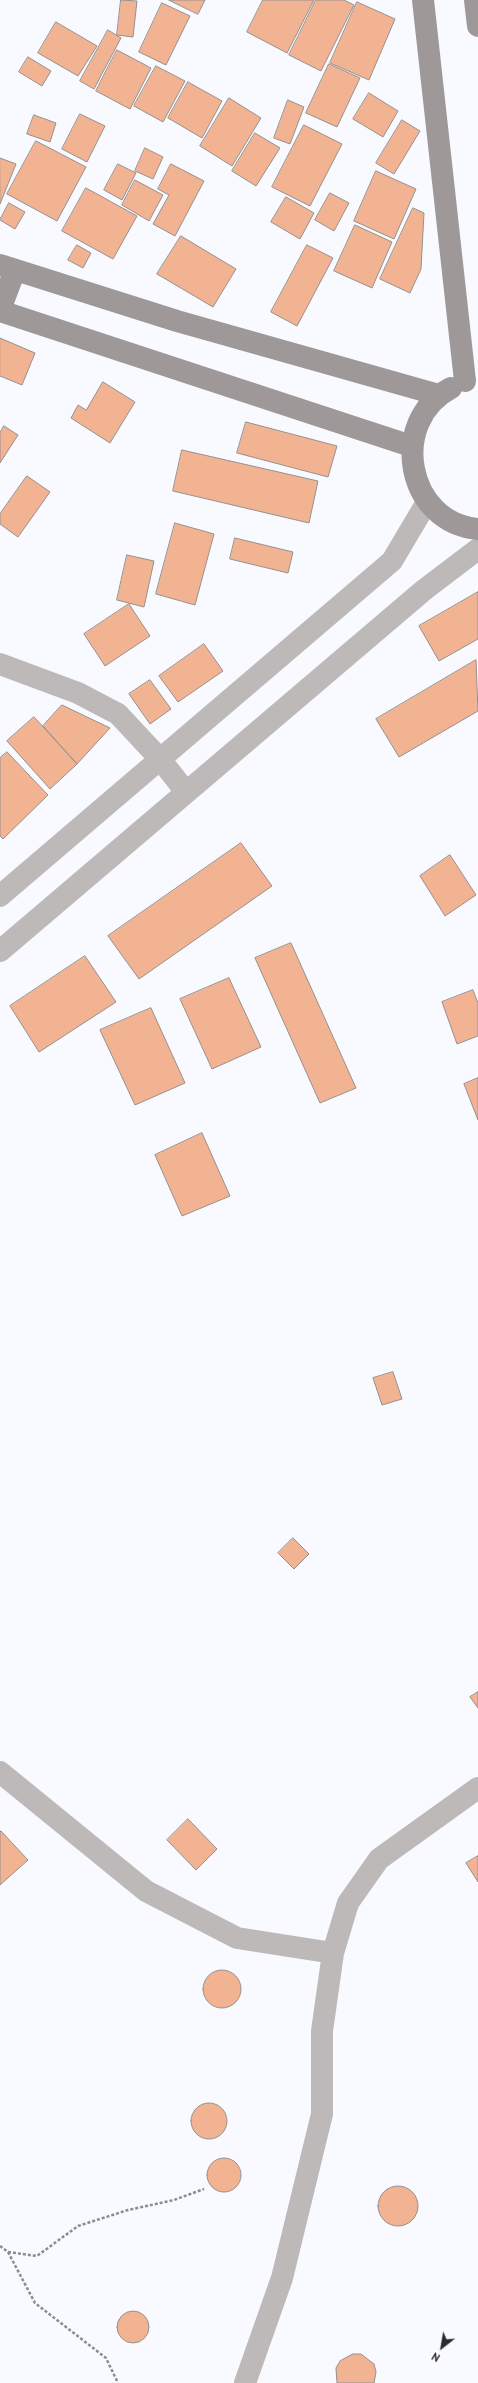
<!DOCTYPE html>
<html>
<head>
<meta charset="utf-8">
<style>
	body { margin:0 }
	#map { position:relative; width:478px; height:2383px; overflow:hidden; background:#f9faff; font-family:"PT Sans",sans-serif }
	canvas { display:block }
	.north { position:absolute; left:422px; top:2327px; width:40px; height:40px; -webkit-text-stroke:3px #fff; paint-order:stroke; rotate:211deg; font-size:11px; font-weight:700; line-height:16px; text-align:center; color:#2b2b2e }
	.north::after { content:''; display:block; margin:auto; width:14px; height:18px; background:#2b2b2e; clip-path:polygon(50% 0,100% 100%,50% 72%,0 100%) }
</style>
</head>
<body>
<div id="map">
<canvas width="478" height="2383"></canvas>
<div class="north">N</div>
</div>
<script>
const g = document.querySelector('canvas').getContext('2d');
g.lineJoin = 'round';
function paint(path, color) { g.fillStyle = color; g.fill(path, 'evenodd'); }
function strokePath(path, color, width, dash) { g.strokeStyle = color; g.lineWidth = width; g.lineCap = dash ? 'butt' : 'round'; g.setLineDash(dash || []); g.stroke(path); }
const building = new Path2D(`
	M121 0 137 1 133 37 117 35Z
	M169 0H205L198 14Z
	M263 0H314L287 53 247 32Z
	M316 0H344L354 5 321 71 289 55Z
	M357 2 395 19 369 80 330 63Z
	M162 3 190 16 166 65 139 52Z
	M56 22 97 46 78 76 38 53Z
	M108 30 121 38 94 89 80 81Z
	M117 50 151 68 130 109 96 91Z
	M28 57 51 71 42 86 19 72Z
	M329 64 360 78 337 127 306 113Z
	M156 66 185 81 163 122 134 106Z
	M188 82 222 101 202 138 168 118Z
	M369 93 398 111 383 137 353 119Z
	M229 98 261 118 232 166 200 146Z
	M288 100 304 107 290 144 274 138Z
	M80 114 105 126 87 162 62 149Z
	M34 115 56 123 50 142 27 134Z
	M402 120 420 131 394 174 376 163Z
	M304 125 342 144 310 206 272 187Z
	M255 133 280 148 256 186 232 171Z
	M36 141 86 167 57 221 7 194Z
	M145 148 163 157 153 179 135 171Z
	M0 158 16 164 0 204Z
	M118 164 136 173 122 200 104 190Z
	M171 164 204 181 175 236 153 224 169 195 158 189Z
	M376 171 416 189 394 239 354 221Z
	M135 180 163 195 149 221 122 205Z
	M86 188 137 216 113 259 62 231Z
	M330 193 349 203 334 231 315 220Z
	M286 197 314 213 300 239 271 222Z
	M9 203 25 212 15 229 0 220Z
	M413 208 424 213 421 269 410 293 380 279Z
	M355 225 392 242 372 288 334 271Z
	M181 236 236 269 213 307 157 274Z
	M77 245 91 253 83 268 68 260Z
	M307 245 333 258 297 326 271 312Z
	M0 338 35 353 22 385 0 376Z
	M103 382 135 402 110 443 71 418 78 405 86 410Z
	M246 422 337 446 328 477 237 453Z
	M4 426 18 435 0 463V433Z
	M182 450 318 481 309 523 173 491Z
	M27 476 50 492 18 537 0 524V514Z
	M175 523 214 534 195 605 156 594Z
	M235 538 293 552 288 573 230 559Z
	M127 555 154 561 144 607 117 600Z
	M478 592V639L439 661 419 626Z
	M129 604 150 636 105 666 84 634Z
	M204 644 223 671 178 702 159 676Z
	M476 660 478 711 399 757 376 719Z
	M150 680 171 709 150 724 129 694Z
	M62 705 110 728 77 764 43 726Z
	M34 717 77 764 50 789 7 741Z
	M7 752 48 795 3 839 0 836V758Z
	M241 843 272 886 139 979 108 936Z
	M450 855 476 895 445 916 420 876Z
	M291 943 356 1088 320 1103 255 958Z
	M85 956 116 1002 39 1052 10 1006Z
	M229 978 261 1047 212 1069 180 999Z
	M473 990 478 1003V1036L457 1044 442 1002Z
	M151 1008 185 1083 135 1105 100 1030Z
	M478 1078V1120L464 1084Z
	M202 1133 230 1196 182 1216 155 1155Z
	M393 1372 402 1399 382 1405 373 1378Z
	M293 1538 309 1554 294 1569 278 1553Z
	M478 1692V1708L470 1697Z
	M188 1819 217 1849 196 1870 167 1840Z
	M1 1831 28 1860 0 1885V1833Z
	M478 1856V1882L466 1863Z
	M203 1989a19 19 0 1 1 38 0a19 19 0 1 1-38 0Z
	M191 2121a18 18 0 1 1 36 0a18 18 0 1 1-36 0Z
	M207 2175a17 17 0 1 1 34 0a17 17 0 1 1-34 0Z
	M378 2206a20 20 0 1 1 40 0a20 20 0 1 1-40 0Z
	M117 2327a16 16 0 1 1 32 0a16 16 0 1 1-32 0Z
	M353 2354H361L374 2364 376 2372 374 2383H337L336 2368 340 2361Z`);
paint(building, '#f2b392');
strokePath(building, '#96908d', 1);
strokePath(new Path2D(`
	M0 2246 8 2252 35 2303 106 2358 118 2383
	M8 2252 37 2256 78 2226 128 2210 174 2200 204 2189`), '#8b8c90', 2.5, [3, 2]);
strokePath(new Path2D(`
	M0 664 78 693 118 714 160 759 186 792
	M0 896 392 561 427 502
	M0 951 424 590 478 549
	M0 1772 146 1891 237 1938 333 1953
	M245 2383 282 2278 322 2114V2031L333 1953 348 1903 379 1859 478 1788`), '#bcb9b8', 22);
strokePath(new Path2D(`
	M423 0 465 381
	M475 0 478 26
	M0 265 177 321 439 395
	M0 310 15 270
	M0 311 411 446
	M451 388C388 421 406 523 478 529`), '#9e9998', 22);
</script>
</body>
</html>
